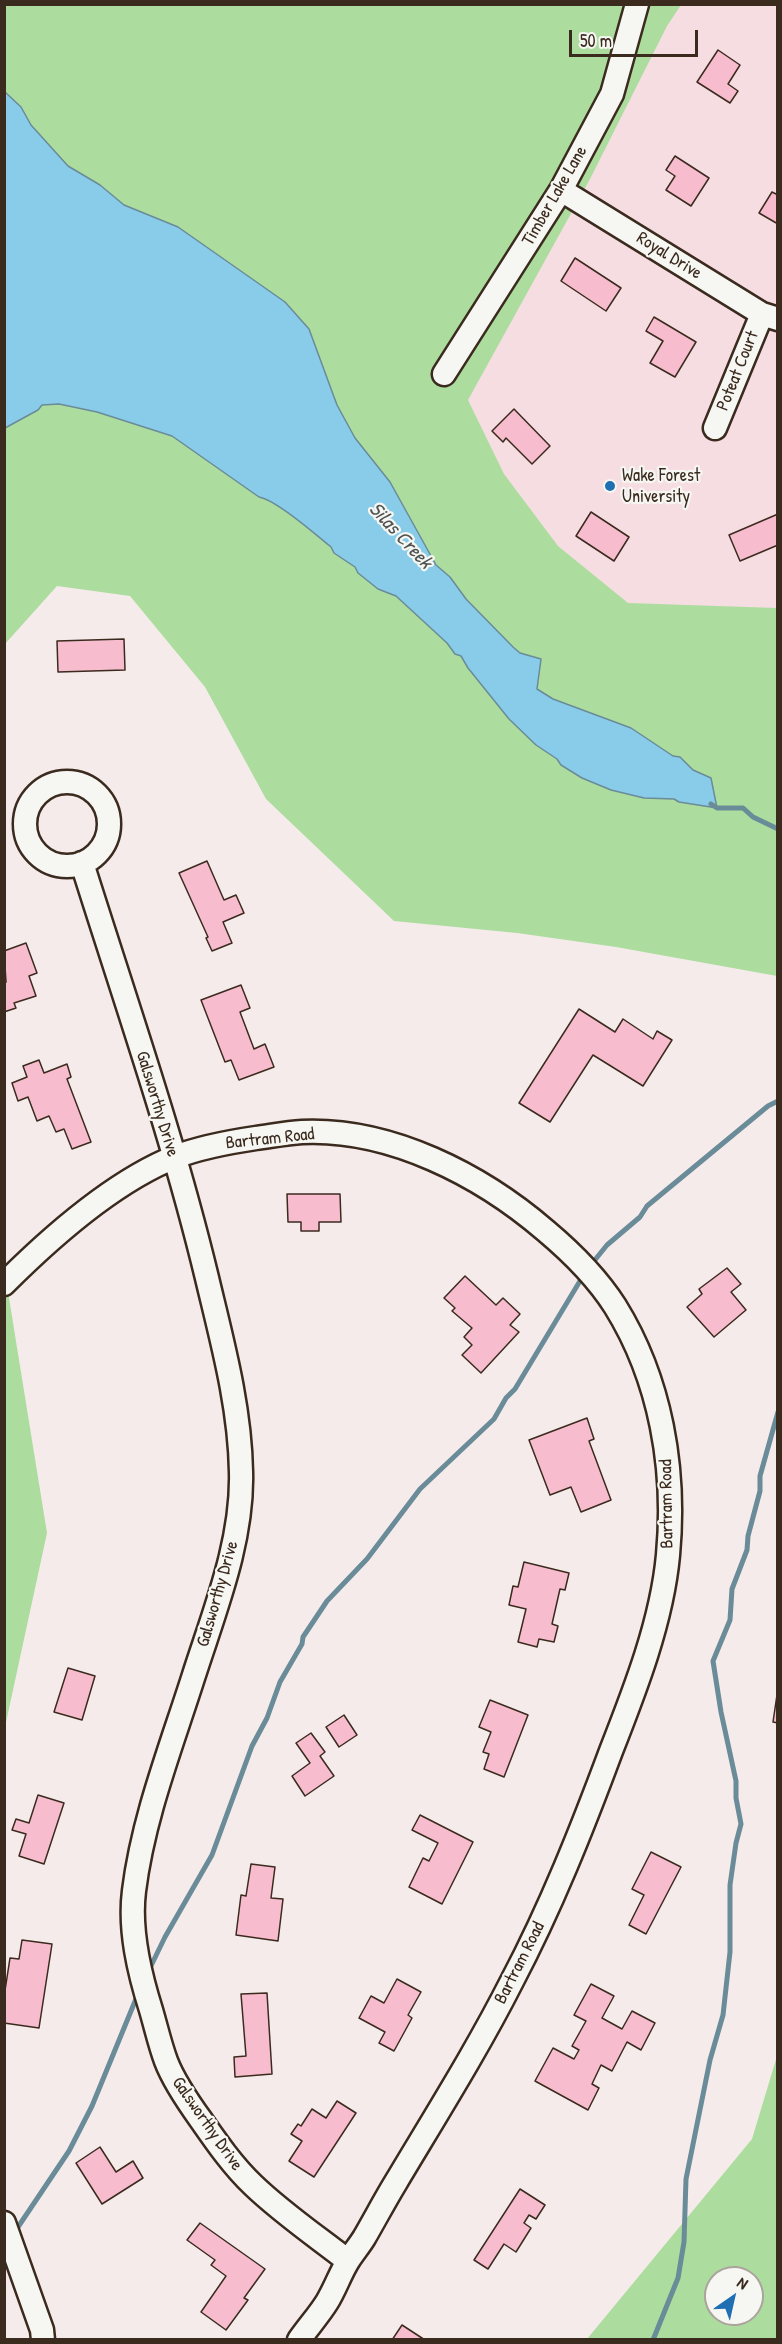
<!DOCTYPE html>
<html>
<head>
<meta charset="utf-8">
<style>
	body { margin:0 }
	#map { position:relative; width:782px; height:2344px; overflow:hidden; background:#f6ebeb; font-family:"Patrick Hand",sans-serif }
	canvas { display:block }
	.frame { position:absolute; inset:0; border:6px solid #3b2a1e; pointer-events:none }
	.north { position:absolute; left:704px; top:2266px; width:60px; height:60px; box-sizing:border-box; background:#f6f6f2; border:2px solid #aba49d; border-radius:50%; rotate:34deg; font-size:16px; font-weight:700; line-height:24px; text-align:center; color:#3b2a1e }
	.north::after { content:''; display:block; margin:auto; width:21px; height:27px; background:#1f6fb2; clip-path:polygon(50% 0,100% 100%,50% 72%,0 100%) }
	.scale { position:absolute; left:569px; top:30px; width:129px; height:27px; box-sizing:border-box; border:3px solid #3b2a1e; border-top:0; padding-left:8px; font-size:18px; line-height:21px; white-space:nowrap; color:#3b2a1e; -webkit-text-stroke:4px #f6f6f2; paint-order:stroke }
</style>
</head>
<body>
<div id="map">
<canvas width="782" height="2344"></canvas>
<div class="frame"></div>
<div class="north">N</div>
<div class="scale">50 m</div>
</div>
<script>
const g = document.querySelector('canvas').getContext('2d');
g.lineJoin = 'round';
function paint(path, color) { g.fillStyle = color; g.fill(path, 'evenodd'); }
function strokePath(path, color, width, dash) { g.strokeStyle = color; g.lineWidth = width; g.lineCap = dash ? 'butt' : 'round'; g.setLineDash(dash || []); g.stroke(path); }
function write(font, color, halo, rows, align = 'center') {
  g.font = font + ' "Patrick Hand",sans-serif'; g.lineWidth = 4.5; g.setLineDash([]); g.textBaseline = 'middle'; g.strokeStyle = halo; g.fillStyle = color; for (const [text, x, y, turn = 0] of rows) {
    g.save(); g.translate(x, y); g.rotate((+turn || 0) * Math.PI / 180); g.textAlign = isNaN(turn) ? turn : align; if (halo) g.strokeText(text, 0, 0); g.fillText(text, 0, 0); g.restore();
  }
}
paint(new Path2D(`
	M282 5H777V828L479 564Z`), '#f6dde2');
paint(new Path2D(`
	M5 5H681L667 26 590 179 468 400 504 474 558 546 628 603 777 608V976L616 947 517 933 394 921 266 799 205 687 130 596 57 586 5 644Z
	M4 1267 47 1533 5 1727H4Z
	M777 2056V2339H587L752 2139ZM716 2278H752V2314H716Z`), '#acdd9e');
const water = new Path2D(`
	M5 92 21 107 31 125 68 166 100 185 124 205 178 227 285 302 309 329 337 405 355 438 390 482 436 565 450 577 466 599 513 647 520 653 541 659 537 689 553 699 631 728 673 756 680 757 693 770 711 778 717 808 679 802 674 799 644 798 611 790 582 778 561 765 557 759 536 745 509 719 468 668 461 656 455 654 447 643 396 596 378 589 358 573 355 567 334 553 331 547C315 534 276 500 259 497L172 436 97 412 59 404 42 405 38 410 5 428Z`);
paint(water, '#89ccea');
strokePath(water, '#6a8b98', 1.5);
strokePath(new Path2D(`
	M711 804 717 808H743L753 817 778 829
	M590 1266 607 1245 640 1217 647 1206 768 1106 778 1101
	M148 1972 165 1937 212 1855 252 1746 267 1718 280 1682 302 1644 303 1637 327 1601 367 1559 420 1489 494 1419 506 1398 515 1389 583 1276
	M14 2233 69 2151 92 2106 138 1994
	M653 2340 678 2278 684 2242 686 2179 710 2060 723 2015 730 1952V1885L736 1843 741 1824 736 1798V1781L721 1712 713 1661 730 1620 732 1589 747 1550 748 1536 760 1491V1476L778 1412`), '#6a8b98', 5);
const building = new Path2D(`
	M718 50 740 65 728 84 738 91 730 103 697 82Z
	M675 156 709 178 691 206 666 190 675 176 666 170Z
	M772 192 778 195V224L759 213Z
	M575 258 621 288 606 311 561 281Z
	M654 317 696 342 675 377 650 363 663 341 646 331Z
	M514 409 550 446 532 464 506 438 503 442 492 431Z
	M591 512 629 537 614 561 576 536Z
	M778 514V545L740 561 729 535Z
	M124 639 125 670 58 672 57 641Z
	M207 861 224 900 236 895 244 913 223 922 232 943 212 951 206 938 208 937 179 873Z
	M26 943 37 973 29 976 36 996 14 1003 16 1008 4 1012V983L6 982 4 951Z
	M241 985 250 1008 240 1012 254 1049 265 1044 274 1067 239 1080 231 1060 225 1062 201 1000Z
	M579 1009 615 1032 623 1019 653 1039 657 1031 672 1040 643 1086 593 1055 550 1122 519 1103Z
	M39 1060 44 1073 67 1064 71 1077 67 1079 91 1142 72 1149 64 1129 56 1132 49 1116 37 1121 28 1097 18 1101 12 1083 27 1077 23 1066Z
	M287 1194H340L341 1222H319V1231H301V1222H288Z
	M727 1268 741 1284 731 1292 746 1310 714 1337 687 1307 702 1294 699 1289Z
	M465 1276 496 1305 503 1298 520 1314 510 1325 519 1332 481 1373 462 1355 472 1345 464 1337 472 1328 452 1311 455 1308 444 1298Z
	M587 1418 594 1439 589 1441 611 1500 581 1512 571 1487 550 1495 529 1440Z
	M524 1562 569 1573 565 1590 560 1589 552 1624 558 1626 554 1642 539 1639 537 1647 518 1642 526 1609 509 1605 513 1586 518 1587Z
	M68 1668 95 1676 82 1720 54 1712Z
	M778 1688V1723L773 1722Z
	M490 1700 528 1715 504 1777 484 1769 489 1754 483 1752 491 1732 479 1727Z
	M344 1715 357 1735 339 1747 326 1727Z
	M311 1733 325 1752 320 1756 334 1776 305 1796 292 1776 310 1763 296 1743Z
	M38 1795 64 1803 44 1864 19 1856 26 1834 12 1830 16 1819 29 1823Z
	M420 1815 473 1842 442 1904 409 1887 423 1858 429 1861 438 1843 412 1830Z
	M651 1852 681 1867 646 1934 629 1925 644 1895 632 1889Z
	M251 1864 275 1867 271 1898 283 1899 278 1941 236 1935 241 1895 246 1896Z
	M22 1940 52 1944 39 2028 4 2023V1997L10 1958 19 1959Z
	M397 1979 421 1992 408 2015 412 2018 394 2051 379 2043 385 2032 359 2018 371 1996 384 2003Z
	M591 1984 614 1996 602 2018 622 2029 632 2011 655 2023 641 2050 627 2042 612 2071 601 2065 592 2084 599 2088 588 2110 535 2081 553 2048 574 2059 579 2050 572 2046 586 2021 574 2015Z
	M267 1993 272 2074 235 2077 234 2057 246 2056 241 1994Z
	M337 2101 356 2113 314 2177 289 2161 302 2141 291 2134 298 2124 301 2126 312 2109 326 2118Z
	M100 2147 116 2172 133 2161 143 2178 102 2204 76 2163Z
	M520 2189 545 2205 536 2219 529 2215 524 2223 531 2228 516 2252 504 2244 488 2269 474 2260Z
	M200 2223 265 2269 244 2298 248 2300 226 2330 201 2312 226 2276 211 2265 215 2260 187 2240Z
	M402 2325 425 2340H392Z`);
paint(building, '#f7bdce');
strokePath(building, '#3b2a1e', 1.5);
const minor = new Path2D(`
	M561 190 762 314 778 319
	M444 374 561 190 612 94 637 4
	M715 428 762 314
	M25 824a42 42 0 1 1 84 0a42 42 0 1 1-84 0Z
	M82 863C125 1000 173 1137 207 1278 222 1341 240 1406 241 1472 243 1542 214 1612 193 1678 171 1747 143 1818 134 1891 129 1930 139 1972 151 2010 156 2027 160 2045 166 2061 174 2082 188 2102 201 2120 217 2143 233 2166 253 2185 282 2213 316 2236 348 2261
	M4 1284C50 1238 115 1181 175 1157 201 1147 229 1142 256 1138 271 1136 287 1133 302 1132 390 1128 481 1175 546 1231 571 1252 597 1278 615 1306 661 1380 676 1469 668 1555 662 1621 635 1690 611 1751 582 1829 551 1907 512 1981 477 2050 436 2115 396 2182 385 2200 375 2219 364 2238 359 2246 353 2253 348 2261 340 2274 335 2289 327 2302 319 2315 308 2327 299 2340
	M4 2223 42 2330 43 2340`);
strokePath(minor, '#3b2a1e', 27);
strokePath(minor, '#f6f6f2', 22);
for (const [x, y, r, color] of [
	[610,486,6,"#1f6fb2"]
]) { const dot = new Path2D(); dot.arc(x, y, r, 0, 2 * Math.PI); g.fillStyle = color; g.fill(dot); strokePath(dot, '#f6f6f2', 2); }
write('18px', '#3b2a1e', '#f6f6f2', [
	["Timber Lake Lane",555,196,-60],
	["Royal Drive",669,256,32],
	["Poteat Court",738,371,-68],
	["Galsworthy Drive",157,1104,73],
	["Bartram Road",270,1139,-6],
	["Bartram Road",667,1504,-91],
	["Galsworthy Drive",218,1594,-74],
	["Bartram Road",520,1963,-63],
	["Galsworthy Drive",207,2124,55]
]);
write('18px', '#3b2a1e', '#f6f6f2', [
	["Wake Forest",622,476],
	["University",622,497]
], 'left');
write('italic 20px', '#4e5251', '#f6f6f2', [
	["Silas Creek",400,536,47]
]);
</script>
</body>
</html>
